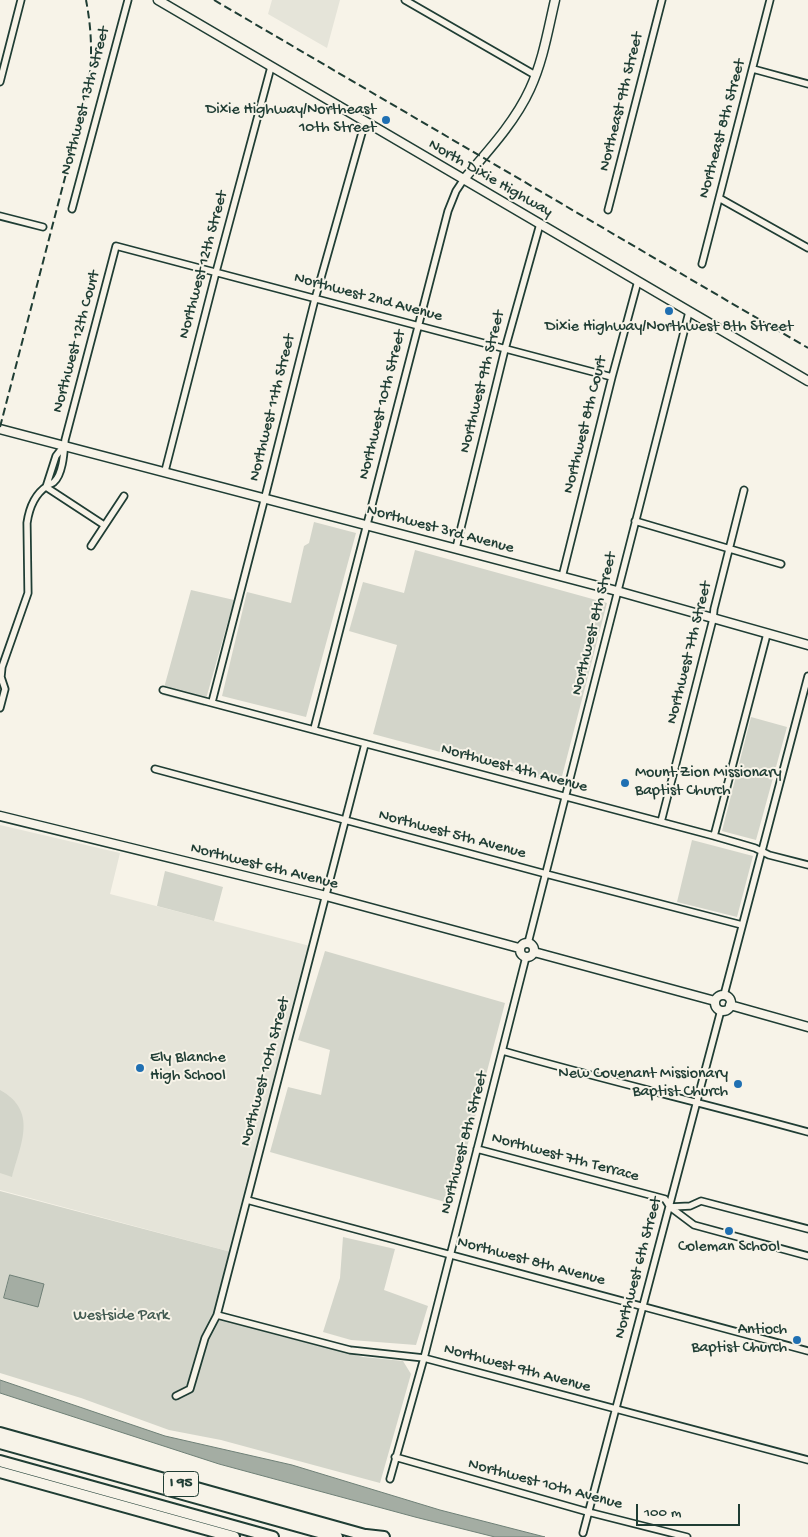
<!DOCTYPE html>
<html>
<head>
<meta charset="utf-8">
<style>
	body { margin:0 }
	#map { position:relative; width:808px; height:1537px; overflow:hidden; background:#f7f3e8; font-family:"Gochi Hand",sans-serif }
	canvas { display:block }
	.scale { position:absolute; left:636px; top:1504px; width:104px; height:22px; box-sizing:border-box; border:2px solid #1f3d34; border-top:0; padding-left:6px; font-size:15px; line-height:18px; white-space:nowrap; color:#1f3d34; -webkit-text-stroke:4px #f7f3e8; paint-order:stroke }
</style>
</head>
<body>
<div id="map">
<canvas width="808" height="1537"></canvas>
<div class="scale">100 m</div>
</div>
<script>
const g = document.querySelector('canvas').getContext('2d');
g.lineJoin = 'round';
function paint(path, color) { g.fillStyle = color; g.fill(path, 'evenodd'); }
function strokePath(path, color, width, dash) { g.strokeStyle = color; g.lineWidth = width; g.lineCap = dash ? 'butt' : 'round'; g.setLineDash(dash || []); g.stroke(path); }
function write(font, color, halo, rows, align = 'center') {
  g.font = font + ' "Gochi Hand",sans-serif'; g.lineWidth = 4; g.setLineDash([]); g.textBaseline = 'middle'; g.strokeStyle = halo; g.fillStyle = color; for (const [text, x, y, turn = 0] of rows) {
    g.save(); g.translate(x, y); g.rotate((+turn || 0) * Math.PI / 180); g.textAlign = isNaN(turn) ? turn : align; if (halo) g.strokeText(text, 0, 0); g.fillText(text, 0, 0); g.restore();
  }
}
paint(new Path2D(`
	M272 0H340L327 48 268 14Z
	M0 825 120 853 110 894 310 946 236 1242 231 1252 0 1190Z`), '#e5e4d9');
paint(new Path2D(`
	M314 522 356 533 306 717 222 696 247 592 291 603 304 546 309 543Z
	M415 550 607 603 560 784 373 734 397 645 349 631 363 582 404 593Z
	M191 590 234 600 204 706 162 695Z
	M751 717 787 727 756 840 722 831Z
	M692 840 753 856 737 917 677 902Z
	M165 871 223 887 214 921 157 906Z
	M325 951 505 1003 452 1204 270 1152 288 1087 321 1095 330 1050 298 1040Z
	M0 1090C38 1111 21 1143 12 1177L0 1173Z
	M0 1191 231 1252 214 1317 272 1334 363 1357 403 1361 411 1374 380 1483 221 1440 169 1430 81 1398 0 1373Z
	M343 1237 395 1249 384 1290 428 1306 416 1345 351 1340 323 1332 340 1278Z`), '#d3d5ca');
const water = new Path2D(`
	M10 1275 44 1284 38 1307 4 1298Z
	M0 1380 165 1436 292 1465 440 1510 545 1537H495L415 1517 219 1464 0 1393Z`);
paint(water, '#a4ada3');
strokePath(water, '#6f8077', 1);
const street = new Path2D(`
	M405 0 535 75
	M753 69 808 84
	M0 82 21 0
	M719 198 808 248
	M72 209 128 0
	M608 210 662 0
	M0 216 43 227
	M702 264 770 0
	M165 471 216 272 271 67
	M46 487 104 525
	M46 487 56 456 63 447
	M635 521 781 564
	M91 546 124 496
	M456 548 505 349 540 224
	M562 577 612 377 638 281
	M163 690 714 836 755 848 769 855 808 865
	M212 702 265 497 315 299 365 122
	M0 708 5 689 1 677 2 667 28 593 27 523C29 509 35 494 47 486 49 484 52 484 54 482 63 474 64 452 65 440L116 246 612 377
	M314 729 448 211 456 191 464 179
	M155 769 546 874 742 925
	M661 822 713 619 714 609 744 490
	M714 836 767 634
	M528 943 689 312
	M724 995 808 676
	M503 1051C604 1080 707 1104 808 1132
	M477 1149 665 1199 670 1207 694 1225 808 1256
	M247 1200 808 1351
	M670 1207 690 1206 701 1201 808 1229
	M217 1315 350 1350 424 1358 808 1460
	M176 1396 190 1389 205 1338 217 1315 365 744
	M395 1457 588 1512 687 1537
	M390 1479 424 1358 526 957
	M583 1533 721 1010`);
const secondary = new Path2D(`
	M158 0 808 381
	M464 179C488 151 515 122 530 89 543 61 548 30 555 0
	M0 429 617 591 808 645
	M0 816 326 896 519 948
	M520 950a7 7 0 1 1 14 0a7 7 0 1 1-14 0Z
	M534 952 715 1001
	M715 1003a8 8 0 1 1 16 0a8 8 0 1 1-16 0Z
	M730 1005 808 1027`);
const highway = new Path2D(`
	M0 1433 372 1537
	M0 1443 337 1537
	M0 1461 273 1537
	M0 1472 234 1537
	M366 1535 384 1537`);
strokePath(street, '#1f3d34', 9);
strokePath(secondary, '#1f3d34', 11);
strokePath(highway, '#1f3d34', 14);
strokePath(street, '#f7f3e8', 5.5);
strokePath(secondary, '#f7f3e8', 8);
strokePath(highway, '#f7f3e8', 10);
strokePath(new Path2D(`
	M214 0 808 348
	M0 427 87 93C93 61 92 31 86 0`), '#1f3d34', 2, [8, 4]);
for (const [x, y, r, color] of [
	[386,120,5,"#1f6fb2"],
	[669,311,5,"#1f6fb2"],
	[625,783,5,"#1f6fb2"],
	[140,1068,5,"#1f6fb2"],
	[738,1084,5,"#1f6fb2"],
	[729,1231,5,"#1f6fb2"],
	[797,1340,5,"#1f6fb2"]
]) { const dot = new Path2D(); dot.arc(x, y, r, 0, 2 * Math.PI); g.fillStyle = color; g.fill(dot); strokePath(dot, '#f7f3e8', 2); }
for (const [x, y, w] of [
	[181,1484,35]
]) { const box = new Path2D(); box.roundRect(x - w / 2, y - 12.5, w, 25, 4); g.fillStyle = '#f7f3e8'; g.fill(box); strokePath(box, '#1f3d34', 1); }
write('bold 15px', '#1f3d34', null, [
	["I 95",181,1484]
]);
write('16px', '#1f3d34', '#f7f3e8', [
	["Northwest 13th Street",86,101,-75],
	["Northeast 9th Street",622,102,-76],
	["Northeast 8th Street",723,129,-75],
	["North Dixie Highway",490,179,30],
	["Northwest 12th Street",204,265,-75],
	["Northwest 2nd Avenue",368,298,15],
	["Northwest 12th Court",77,342,-75],
	["Northwest 9th Street",483,382,-76],
	["Northwest 10th Street",383,405,-76],
	["Northwest 11th Street",273,408,-76],
	["Northwest 8th Court",586,425,-76],
	["Northwest 3rd Avenue",440,530,15],
	["Northwest 8th Street",595,624,-76],
	["Northwest 7th Street",690,653,-76],
	["Northwest 4th Avenue",514,769,15],
	["Northwest 5th Avenue",452,835,15],
	["Northwest 6th Avenue",264,867,14],
	["Northwest 10th Street",266,1072,-75],
	["Northwest 8th Street",465,1143,-75],
	["Northwest 7th Terrace",565,1158,15],
	["Northwest 8th Avenue",531,1262,15],
	["Northwest 6th Street",639,1268,-75],
	["Northwest 9th Avenue",517,1369,15],
	["Northwest 10th Avenue",545,1485,15]
]);
write('16px', '#1f3d34', '#f7f3e8', [
	["Dixie Highway/Northeast",376,111],
	["10th Street",376,129],
	["Dixie Highway/Northwest 8th Street",669,328,"center"],
	["Mount Zion Missionary",635,774,"left"],
	["Baptist Church",635,792,"left"],
	["Ely Blanche",150,1059,"left"],
	["High School",150,1077,"left"],
	["New Covenant Missionary",728,1075],
	["Baptist Church",728,1093],
	["Coleman School",729,1248,"center"],
	["Antioch",787,1331],
	["Baptist Church",787,1349]
], 'right');
write('16px', '#435b52', '#f7f3e8', [
	["Westside Park",121,1317]
]);
</script>
</body>
</html>
